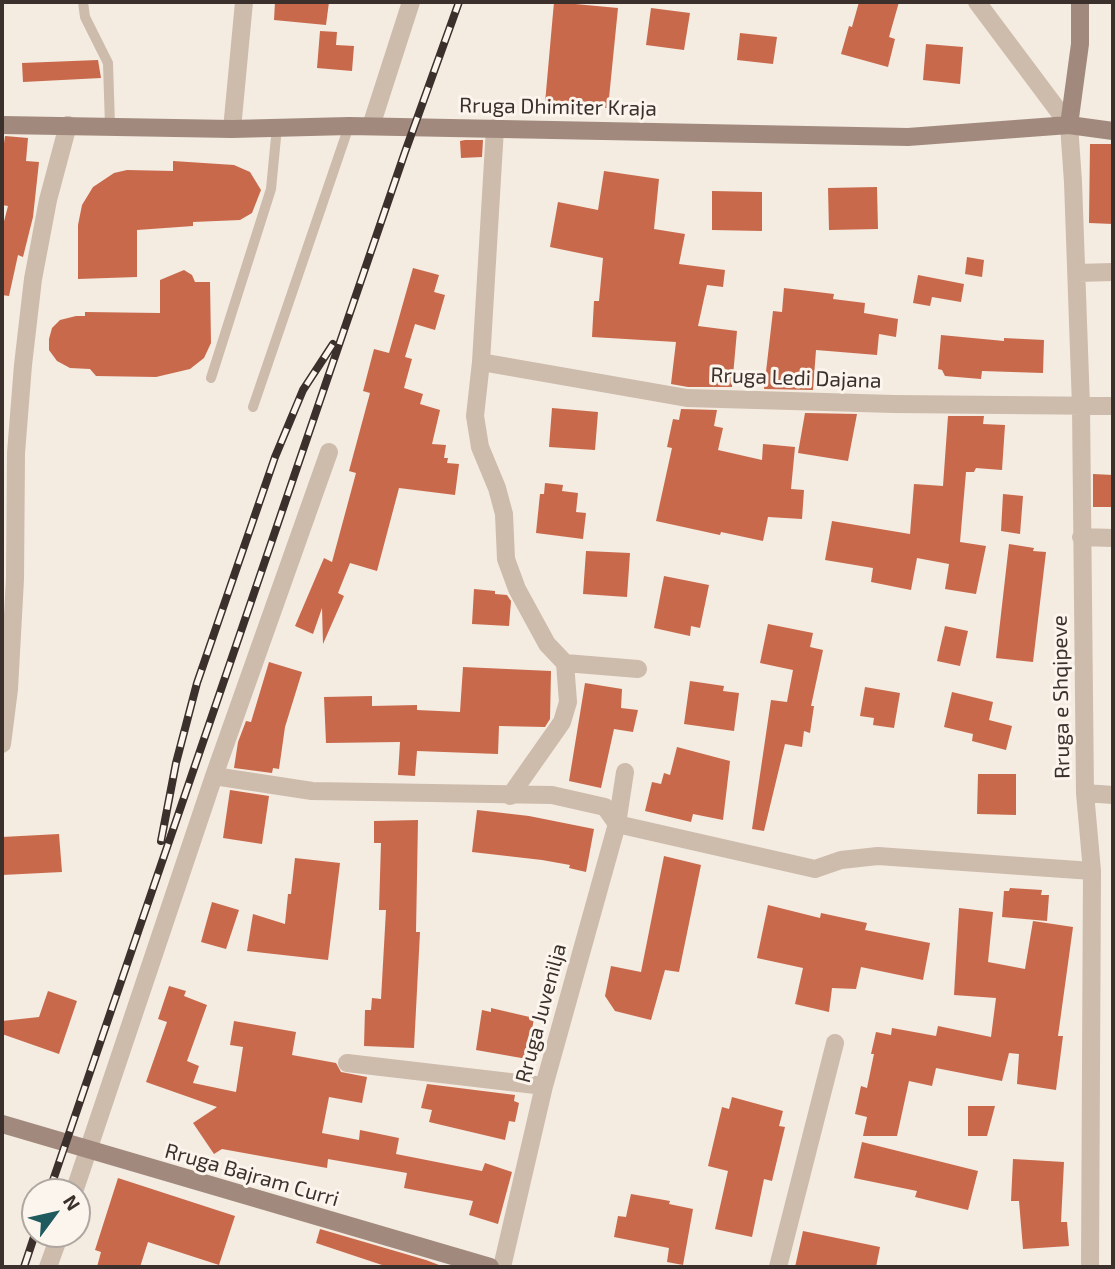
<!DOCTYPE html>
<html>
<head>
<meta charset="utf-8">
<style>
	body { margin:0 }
	#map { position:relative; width:1115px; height:1269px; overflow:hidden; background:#f4ebe1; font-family:"Exo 2",sans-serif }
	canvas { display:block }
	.frame { position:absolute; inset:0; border:4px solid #3b302b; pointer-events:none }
	.north { position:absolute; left:21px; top:1178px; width:70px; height:70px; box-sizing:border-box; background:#fbf5ee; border:2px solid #aea6a0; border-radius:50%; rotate:57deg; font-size:19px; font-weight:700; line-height:28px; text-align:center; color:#3b302b }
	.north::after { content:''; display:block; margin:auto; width:24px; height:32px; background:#1f5a5e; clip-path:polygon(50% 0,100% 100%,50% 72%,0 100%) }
</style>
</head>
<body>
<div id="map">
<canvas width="1115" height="1269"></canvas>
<div class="frame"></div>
<div class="north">N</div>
</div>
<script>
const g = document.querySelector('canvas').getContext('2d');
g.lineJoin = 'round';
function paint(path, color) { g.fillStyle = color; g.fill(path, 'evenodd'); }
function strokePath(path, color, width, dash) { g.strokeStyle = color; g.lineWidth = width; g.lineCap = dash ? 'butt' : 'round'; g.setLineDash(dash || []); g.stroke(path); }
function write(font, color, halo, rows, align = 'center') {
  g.font = font + ' "Exo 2",sans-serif'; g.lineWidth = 6; g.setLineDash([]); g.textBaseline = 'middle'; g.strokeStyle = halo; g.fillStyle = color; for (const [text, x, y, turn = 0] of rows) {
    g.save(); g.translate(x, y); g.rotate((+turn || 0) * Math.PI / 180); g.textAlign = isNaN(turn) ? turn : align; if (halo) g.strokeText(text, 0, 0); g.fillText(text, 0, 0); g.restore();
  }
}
paint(new Path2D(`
	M275 2H329L326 25 274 20Z
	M554 2 618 8 608 108 545 103Z
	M859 2H899L889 37 895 39 888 67 841 54 849 26 852 27Z
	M651 8 690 13 684 50 646 45Z
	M320 31 337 32 336 45 354 46 352 71 317 68Z
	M740 33 777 37 773 64 737 60Z
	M926 44 963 47 960 84 923 80Z
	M98 60 101 78 23 82 22 63Z
	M5 136 28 138 26 161 39 162 33 217 23 257 18 255 9 296 2 295V229L8 206 2 205V158Z
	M465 140H483L482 157 461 158 460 141Z
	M1090 144H1113V224L1089 223Z
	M173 161 234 165 250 172 261 190 252 213 240 220 193 222V226L137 230V277L78 279V225L82 205 93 187 114 173 127 170 173 171Z
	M604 171 659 179 654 229 685 234 679 264 725 270 723 287 707 285 698 326 737 331 732 387H688L671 384 676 342 592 337 594 301H599L603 258 550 247 558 202 598 210Z
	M877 187 878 229 829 230 828 188Z
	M712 191 762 192V231L712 230Z
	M967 257 984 260 982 277 965 274Z
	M413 268 439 275 434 292 445 295 435 330 415 324 405 357 412 359 404 388 423 394 420 404 440 410 432 444 446 445 444 458H448L447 463 459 464 455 495 399 488 377 571 350 563 338 593 344 596 323 644 322 608 313 634 295 626 324 558 332 562 356 473 349 471 370 393 363 391 374 349 389 353Z
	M184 270 192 275 195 282H210L211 343 204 358 190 369 156 377 96 376 90 369 70 368 57 361 49 350V339L52 328 60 320 76 316H85V312L160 313V280Z
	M918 275 964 284 961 302 932 297 930 306 913 303Z
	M784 288 834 294 833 299 865 303 864 313 898 319 896 337 879 334 877 355 816 350 813 390 764 389 773 311 782 312Z
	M941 335 1004 341V338L1044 340 1043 373 982 371 981 379 945 376 942 370 938 369Z
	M552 408 598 412 595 450 549 447Z
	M681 409 717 410 714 426 723 428 718 450 762 460 763 444 795 447 791 489 804 490 802 519 768 517 763 541 721 532 720 535 656 521 672 448 667 447 673 419 679 420Z
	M805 413 857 414 848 461 798 453Z
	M948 416H984L983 424 1005 425 1002 470 976 468 974 472H966L960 542 986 546 976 594 945 589 949 564 917 558 911 590 871 582 873 568 825 560 832 521 910 534 914 484 943 486Z
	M1093 474 1113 475V507H1093Z
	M545 483 563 485 562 491 578 493 576 512 586 513 583 539 536 533 540 494H544Z
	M1003 494 1023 496 1020 534 1001 531Z
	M1009 544 1034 548 1033 551 1046 552 1033 662 996 658Z
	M586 551 630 553 627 597 583 594Z
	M664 576 709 585 700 628 691 626 690 636 654 628Z
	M474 589 495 591V594L507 595 511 601 509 626 472 624Z
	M768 624 813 633 810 647 823 650 811 706H814L810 733 804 731 802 747 785 744 764 831 752 829 771 700 787 702 793 670 760 663Z
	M945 626 968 631 960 666 937 661Z
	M269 662 302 672 285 727 279 769 273 768 272 773 234 768 238 742 246 721 251 722Z
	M463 667 551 671 550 719 545 727 499 726 498 754 417 751 415 776 398 775 400 742 326 743 324 697 372 696V706L417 705V710L460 712Z
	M690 681 724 686 723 691 739 693 734 731 684 724Z
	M585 683 622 689 621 708 638 710 633 732 614 729 601 788 569 781Z
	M865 687 900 693 894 728 873 725 874 718 860 716Z
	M952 692 993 702 989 720 1012 726 1006 750 972 741 973 734 944 727Z
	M677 747 730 761 723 820 693 814 691 822 645 811 652 782 661 784 664 773 670 775Z
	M978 774H1016V815L977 814Z
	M230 790 269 796 262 844 223 838Z
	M477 810 529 816 594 829 586 872 569 868 570 865 542 860 472 852Z
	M418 820 416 932H420L414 1048 364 1046 365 1010H371L372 998 381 999 386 910H379L381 843H374V821Z
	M59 834 62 872 2 875V837Z
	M664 856 701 865 679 972 665 970 651 1020 615 1011 605 996 611 966 641 972Z
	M295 858 340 863 328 960 247 951 253 914 285 924 288 894H291Z
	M1010 888 1042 890 1041 895H1049L1047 921 1002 917 1004 891H1009Z
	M212 902 239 910 226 949 201 942Z
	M768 905 820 918 821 913 867 923 865 930 930 943 923 980 861 967 856 989 832 988 829 1012 795 1004 803 968 757 958Z
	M959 908 993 912 988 962 1025 969 1033 921 1073 927 1058 1036H1063L1056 1090 1017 1084 1019 1054 1009 1053 1002 1081 936 1068 932 1086 909 1081 897 1136H863L867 1117 855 1114 861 1086 867 1088 874 1054H871L876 1032 891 1035 892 1028 936 1036 938 1026 991 1037 996 998 954 995Z
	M169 986 186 991 184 996 207 1005 187 1061 199 1066 193 1083 236 1092 243 1047 230 1045 234 1021 296 1032 292 1055 336 1063 341 1072 367 1077 362 1103 329 1097 322 1133 359 1140 360 1130 399 1138 396 1154 482 1171 485 1163 512 1172 498 1224 469 1215 473 1201 404 1188 407 1173 328 1159 327 1168 222 1149 214 1154 193 1123 217 1107 146 1082 167 1022 158 1019Z
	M48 991 77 1001 59 1054 2 1034V1021L39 1017Z
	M491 1008 534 1018 527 1059 476 1050 482 1010 491 1012Z
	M427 1084 515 1095 514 1101 519 1103 515 1122 509 1121 505 1140 429 1122 432 1110 421 1108Z
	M732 1097 783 1111 779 1126 785 1127 772 1181 764 1179 752 1237 715 1229 728 1171 708 1166 722 1107 729 1109Z
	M968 1106H995L987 1136H968Z
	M862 1142 978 1171 968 1210 915 1197 917 1191 854 1178Z
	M1013 1159 1064 1162 1061 1222H1067L1069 1246 1023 1249 1019 1201H1011Z
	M118 1178 235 1216 219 1265 148 1242 140 1267H97L101 1252 95 1250Z
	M631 1194 670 1201 669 1204 693 1209 683 1265 667 1262 669 1248 614 1237 618 1216 626 1217Z
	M320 1229 426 1260 439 1265V1267H388L316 1243Z
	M803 1231 880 1247 876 1267H795Z`), '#c8694b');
strokePath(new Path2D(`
	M83 2 85 17 108 63 110 126
	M211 378 271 189 277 127
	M253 407 349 126`), '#cdbbac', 10);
strokePath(new Path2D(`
	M977 2 1069 125 1073 182 1081 406 1085 793 1092 871 1090 1267
	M371 126 411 2
	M495 128 481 362 475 416 480 447 497 488 504 514 506 559 517 589 547 644 565 663 638 669
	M232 129 244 2
	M1077 273 1113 272
	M481 362 687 398 894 404 1113 406
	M1081 537 1113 538
	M2 744 9 689 15 579 16 453 23 365 33 279 48 200 68 125
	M214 776 312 791 552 795 605 807 617 824 815 869 841 860 878 856 1092 871
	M1085 793 1113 795
	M510 796 562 722 568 702 565 663
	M347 1063 544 1086
	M74 1192 214 776 329 452
	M48 1267 60 1234
	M502 1267 544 1086 617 824 625 772
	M778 1267 835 1043`), '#cdbbac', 18);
strokePath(new Path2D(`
	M2 125 232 129 349 126 908 137 1069 125 1113 131
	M1069 125 1080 44V2
	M2 1124 490 1267`), '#a18a7d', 18);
const rail = new Path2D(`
	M161 841 176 763 197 683 275 457 303 390 333 344
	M49 1192 405 152 459 2
	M24 1267 35 1234`);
strokePath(rail, '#3b302b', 8);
strokePath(rail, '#fbf5ee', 5, [16]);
write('21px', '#3b302b', '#fbf5ee', [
	["Rruga Dhimiter Kraja",558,107,1],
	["Rruga Ledi Dajana",796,378,2],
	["Rruga e Shqipeve",1061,697,-91],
	["Rruga Juvenilja",541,1013,-75],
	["Rruga Bajram Curri",252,1175,16]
]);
</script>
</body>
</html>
